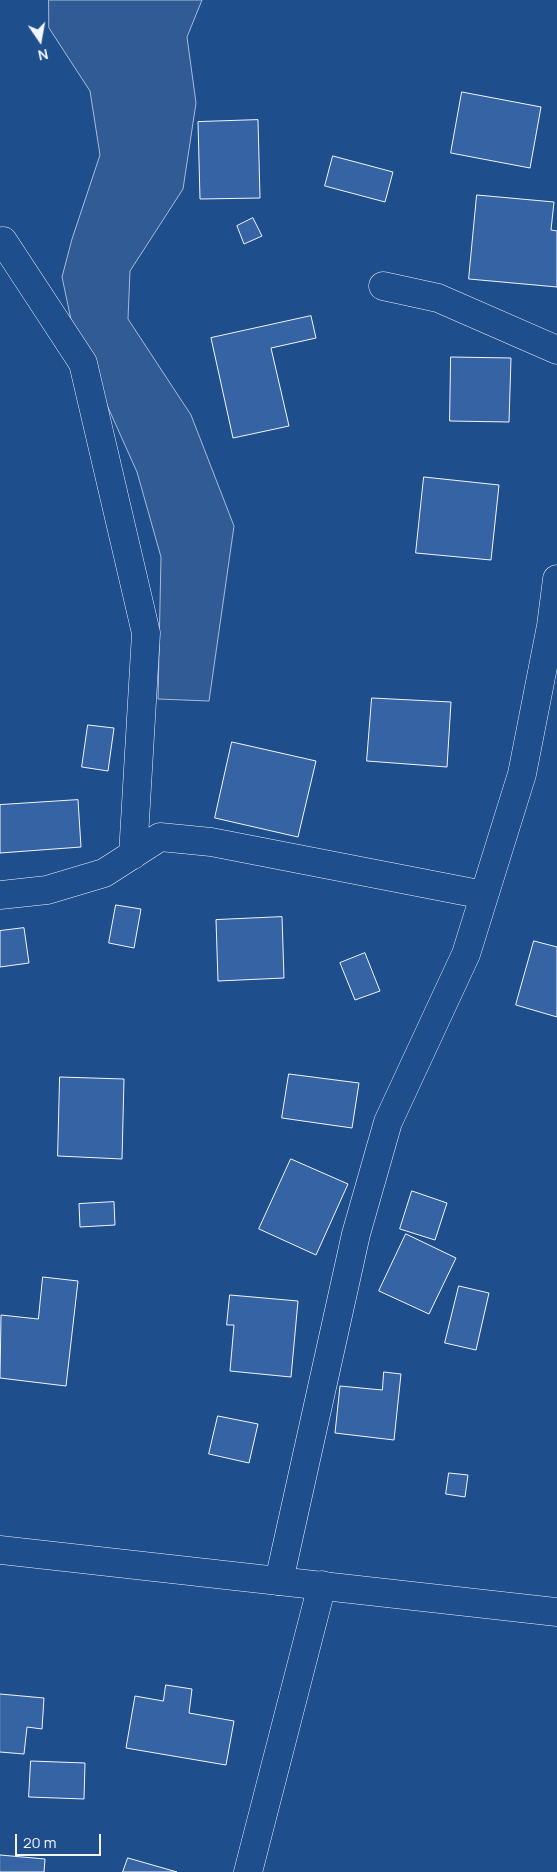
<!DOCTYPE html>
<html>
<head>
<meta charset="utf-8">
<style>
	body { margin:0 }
	#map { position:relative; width:557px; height:1872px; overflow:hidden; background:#1f4e8c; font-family:Manrope,sans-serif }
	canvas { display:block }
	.north { position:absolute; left:15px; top:15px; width:50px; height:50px; -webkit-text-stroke:4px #1f4e8c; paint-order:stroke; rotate:168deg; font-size:14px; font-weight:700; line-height:20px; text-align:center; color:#f2f6ff }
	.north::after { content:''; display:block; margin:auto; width:18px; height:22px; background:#f2f6ff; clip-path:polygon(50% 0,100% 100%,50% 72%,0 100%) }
	.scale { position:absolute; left:15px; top:1834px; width:86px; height:22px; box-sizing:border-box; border:2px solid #f2f6ff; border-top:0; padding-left:6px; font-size:15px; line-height:18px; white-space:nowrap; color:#f2f6ff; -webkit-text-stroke:4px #1f4e8c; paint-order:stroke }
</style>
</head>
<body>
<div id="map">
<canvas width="557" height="1872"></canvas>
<div class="north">N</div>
<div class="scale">20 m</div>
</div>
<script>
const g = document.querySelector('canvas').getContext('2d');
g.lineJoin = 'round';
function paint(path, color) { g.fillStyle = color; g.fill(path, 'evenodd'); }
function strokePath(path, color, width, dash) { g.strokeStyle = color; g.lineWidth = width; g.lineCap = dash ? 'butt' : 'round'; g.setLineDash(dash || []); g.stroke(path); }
const built = new Path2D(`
	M49 0H202L187 37 196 103 183 189 130 271 128 319 191 415 234 526 209 701 158 699 161 557 137 472 73 329 62 277 72 239 100 155 90 91 49 28Z`);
paint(built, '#305b95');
strokePath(built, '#a8bbd7', 1);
const building = new Path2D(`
	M462 92 541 107 530 168 451 153Z
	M258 120 260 198 200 199 198 122Z
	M333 156 393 172 385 202 325 186Z
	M477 195 554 202 551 230 557 231V287L469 279Z
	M253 218 262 236 244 244 237 226Z
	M311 316 316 338 271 348 289 426 233 438 211 338Z
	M451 357 511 358 509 422 450 421Z
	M424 477 499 485 491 560 416 553Z
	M372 698 451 702 447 767 367 761Z
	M88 725 114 728 108 771 82 767Z
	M232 742 316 761 298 837 215 818Z
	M78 800 81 847 0 853V805Z
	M116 905 141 909 134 948 109 943Z
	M282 917 284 978 218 981 216 920Z
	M24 928 29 963 0 967V931Z
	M534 941 557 947V1017L516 1005Z
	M365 953 380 991 355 1000 340 963Z
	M289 1074 359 1083 352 1128 282 1118Z
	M60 1077 124 1079 122 1159 58 1156Z
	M291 1159 348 1184 316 1255 259 1229Z
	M412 1191 447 1203 435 1240 400 1229Z
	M114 1202 115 1225 80 1227 79 1204Z
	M406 1234 456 1258 429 1314 379 1291Z
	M43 1277 78 1281 66 1386 0 1378 1 1315 38 1319Z
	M459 1286 489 1293 476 1350 445 1343Z
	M230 1295 298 1301 291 1377 230 1371 234 1325H227Z
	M384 1372 401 1374 394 1440 335 1433 340 1386 382 1390Z
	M218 1416 258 1424 249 1463 209 1454Z
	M449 1473 468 1475 465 1497 446 1494Z
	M166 1685 192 1689 189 1713 234 1721 226 1765 126 1748 135 1696 163 1701Z
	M0 1694 44 1698 42 1729 27 1727 24 1754 0 1752Z
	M31 1761 85 1763 84 1799 29 1797Z
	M0 1855 45 1859 44 1872H0Z
	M128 1858 177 1872H123Z`);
paint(building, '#3563a3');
strokePath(building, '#f2f6ff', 1);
const minor = new Path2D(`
	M3 241 83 363 146 633 133 855
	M383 286 438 298 557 350
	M0 895 47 890 104 873 160 837 211 842 484 895
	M279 1581 356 1234 388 1122 466 954 522 774 551 626 557 579
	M248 1872 322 1585`);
const major = new Path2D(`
	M0 1550 557 1612`);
strokePath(minor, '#f2f6ff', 29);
strokePath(major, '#f2f6ff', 29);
strokePath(minor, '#1f4e8c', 28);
strokePath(major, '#1f4e8c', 28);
</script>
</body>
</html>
